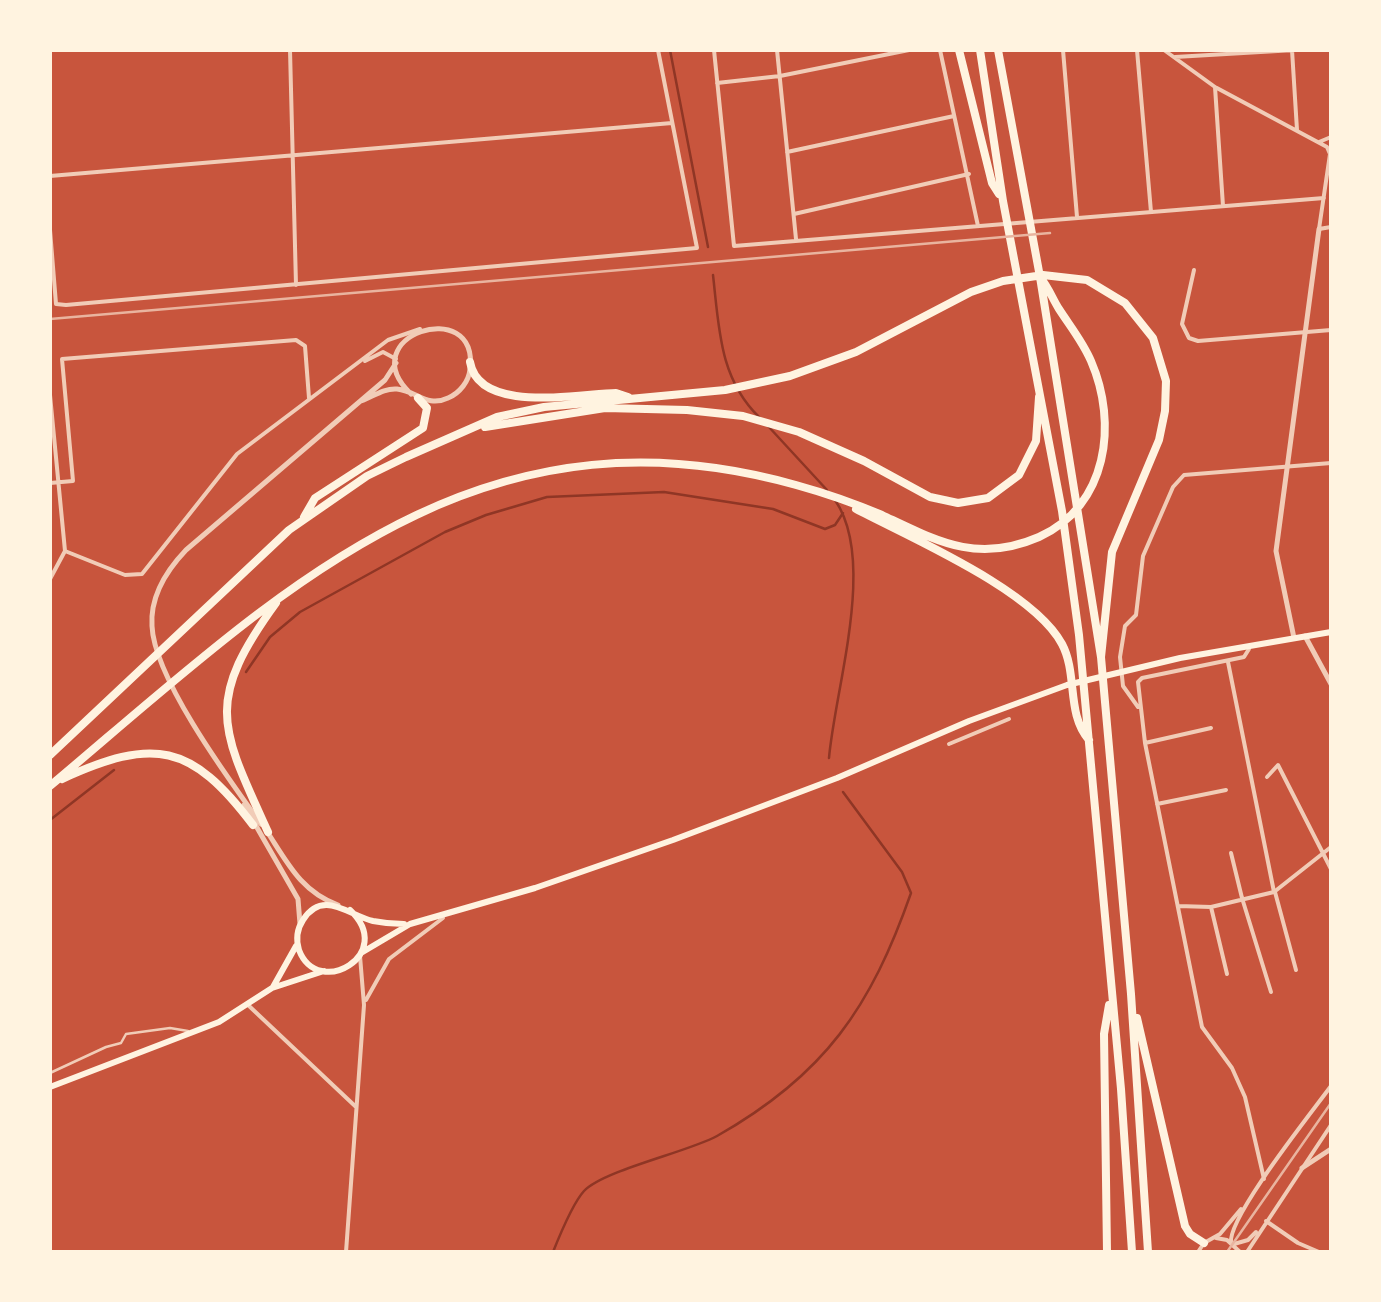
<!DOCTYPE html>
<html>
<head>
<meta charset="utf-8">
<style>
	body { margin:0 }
	#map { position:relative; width:1381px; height:1302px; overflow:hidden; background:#c8553d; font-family:"Varela Round",sans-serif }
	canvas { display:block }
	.frame { position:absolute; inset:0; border:52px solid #fff3e0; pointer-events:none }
</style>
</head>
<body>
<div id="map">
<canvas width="1381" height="1302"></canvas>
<div class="frame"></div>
</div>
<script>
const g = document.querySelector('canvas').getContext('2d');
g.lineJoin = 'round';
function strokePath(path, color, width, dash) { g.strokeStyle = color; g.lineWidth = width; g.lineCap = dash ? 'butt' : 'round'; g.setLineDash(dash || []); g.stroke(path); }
strokePath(new Path2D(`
	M670 50 708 247
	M713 275C719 327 719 378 759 417
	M768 426 827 490
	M246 672 270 637 300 612 445 532 486 515 547 497 664 492 773 509 825 529 835 525 843 513
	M829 758C835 688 877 561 835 500
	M50 820 114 770
	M553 1252C559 1237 573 1203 584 1191 604 1170 688 1152 717 1136 825 1075 871 1007 911 893L902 872 843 792`), '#8f3625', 2.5);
strokePath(new Path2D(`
	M50 1073 106 1047 121 1043 126 1034 170 1028 188 1031`), '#f1ccb7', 2.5);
strokePath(new Path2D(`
	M1228 662 1274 892
	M949 744 1009 719
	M1242 898 1271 992`), '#f1ccb7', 4);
strokePath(new Path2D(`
	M290 50 296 285
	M714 50 734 246 1324 198
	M777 50 796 239
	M940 50 978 226
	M1063 50 1077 217
	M1137 50 1151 212
	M1164 50 1215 87 1327 147 1330 154 1319 229 1331 227
	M1292 50 1297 130
	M1175 57 1295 50
	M717 83 780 76 909 50
	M1215 87 1223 206
	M1319 142 1331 137
	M787 152 954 116
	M50 176 672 123
	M794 214 969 174
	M50 230 56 304 66 305 697 248 658 50
	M1194 270 1182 324 1189 338 1198 341 1331 330
	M365 361 383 352 396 359
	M50 395 65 551 50 579
	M50 483 73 481 62 359 296 340 305 346 309 398
	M65 551 125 575 142 574 237 454 388 340 420 329
	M1249 649 1244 657 1142 678 1138 682 1145 743 1202 1027 1232 1068 1245 1097 1264 1179
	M1138 707 1123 686 1120 657 1125 626 1136 615 1143 556 1173 487 1184 475 1331 463
	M1145 743 1211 728
	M1267 777 1278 765 1331 869
	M1157 804 1226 790
	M1231 853 1242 898
	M1275 892 1296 970
	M1178 906 1211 907 1274 892 1331 847
	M1211 907 1227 974
	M366 1000 389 959 443 918
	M248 1005 355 1106
	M1266 1221 1298 1243 1319 1252
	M1216 1238 1227 1240 1240 1252
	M1231 1243C1227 1218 1312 1112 1331 1086
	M1234 1244 1248 1240 1256 1232
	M346 1252 364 1005 360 956
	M1198 1252 1204 1243 1220 1234 1241 1209
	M1247 1252 1331 1125`), '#f1ccb7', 4);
strokePath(new Path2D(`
	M361 401C373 397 383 388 397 389 417 391 427 408 448 398 460 393 469 381 470 369 479 294 350 336 411 394
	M1305 636 1331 684
	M1294 638 1276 551 1319 229
	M244 805 298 899 300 924
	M261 824C230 781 154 678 152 626 150 596 166 571 186 550L385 380 396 363
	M268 833C288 864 302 892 338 905
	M1302 1168 1331 1149`), '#f1ccb7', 5);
strokePath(new Path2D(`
	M350 910C397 954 318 1000 299 950 296 940 297 929 303 920 323 889 348 915 373 921 383 923 394 924 404 924
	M361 953 410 924 535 888 673 840 837 778 969 721 1067 685 1180 658 1331 632
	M273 987 296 946
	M50 1087 219 1022 272 988 324 971`), '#fff3e0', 6);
strokePath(new Path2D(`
	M959 50 992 183 999 194
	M980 50 1003 201 1062 511 1079 635 1121 1089 1132 1252
	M998 50 1040 277 1101 657 1131 994 1148 1252
	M470 362C479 414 577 394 616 393L628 397
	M485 427 605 408 687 410 743 416 799 432 864 461 930 497 958 503 988 498 1019 475 1036 441 1039 397
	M856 509C911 538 1033 590 1062 644 1078 674 1066 714 1089 740
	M304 517 315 498 423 428 427 408 418 398
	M50 755 289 530 367 476 406 457 497 417 544 407 725 390 790 376 856 352 971 292 1003 281 1043 275 1087 280 1125 303 1153 338 1166 381 1165 411 1159 440 1112 552 1101 657
	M62 779C154 737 191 743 253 825
	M50 786C276 596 472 394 796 485 825 493 854 503 882 515 937 541 977 564 1039 537 1108 506 1118 423 1091 361 1083 342 1070 326 1059 309 1052 298 1049 288 1040 277
	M268 832C220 727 204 702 276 603
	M1137 1018 1185 1226 1190 1234 1204 1243
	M1107 1252 1104 1034 1109 1005`), '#fff3e0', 8);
strokePath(new Path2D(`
	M50 319 1050 233
	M1227 1252 1331 1103`), '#e9b49f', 2.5);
</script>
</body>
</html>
